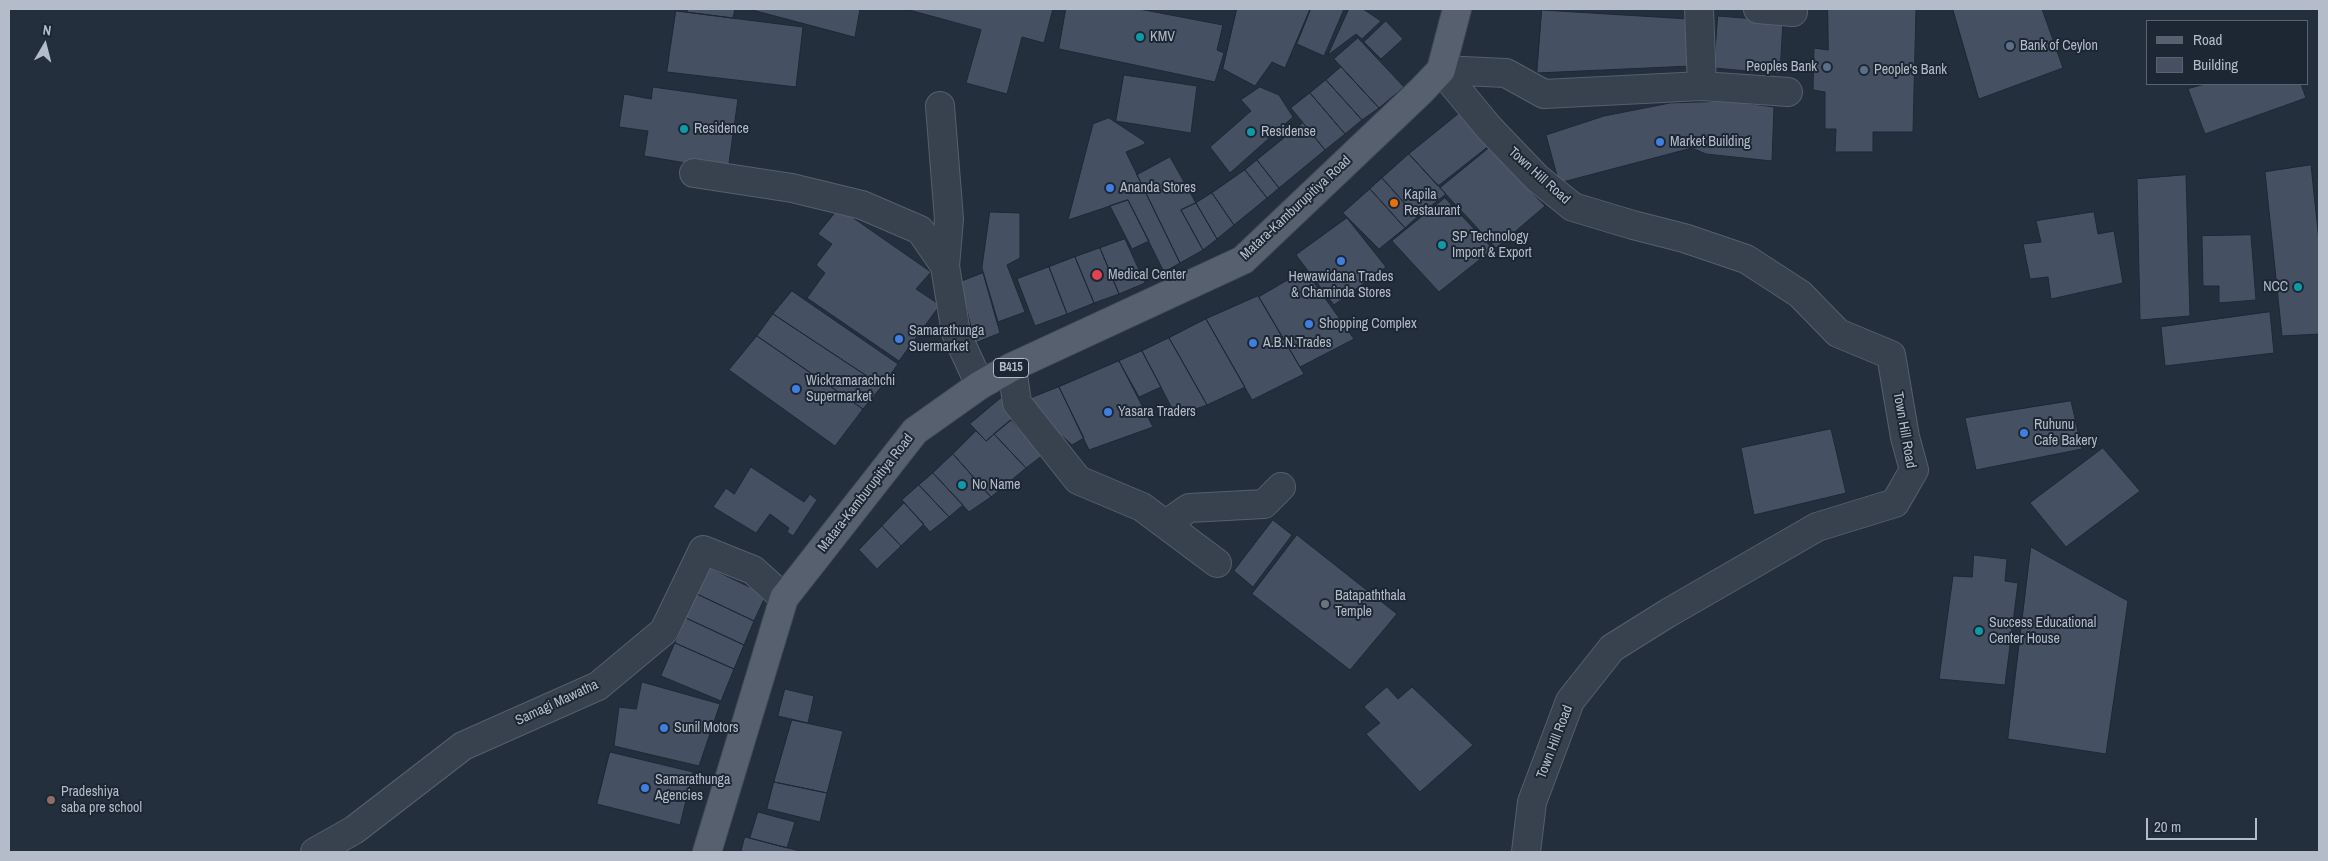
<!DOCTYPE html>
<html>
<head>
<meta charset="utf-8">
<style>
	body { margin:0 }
	#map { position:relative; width:2328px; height:861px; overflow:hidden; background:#242f3e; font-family:"Archivo Narrow",sans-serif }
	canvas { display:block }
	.frame { position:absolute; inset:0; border:10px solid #b4bcc9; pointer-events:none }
	.legend { position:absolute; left:2146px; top:20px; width:162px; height:65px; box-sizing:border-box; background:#1d2633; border:1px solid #59626f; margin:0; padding:6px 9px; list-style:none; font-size:15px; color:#b4bcc9 }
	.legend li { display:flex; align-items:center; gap:10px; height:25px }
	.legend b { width:25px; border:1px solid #59626f }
	.north { position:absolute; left:20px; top:20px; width:50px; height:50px; -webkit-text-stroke:4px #1d2633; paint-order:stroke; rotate:8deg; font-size:14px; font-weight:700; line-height:20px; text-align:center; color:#b4bcc9 }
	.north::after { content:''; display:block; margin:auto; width:18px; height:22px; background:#b4bcc9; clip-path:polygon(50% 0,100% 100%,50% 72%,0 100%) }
	.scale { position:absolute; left:2146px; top:818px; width:111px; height:22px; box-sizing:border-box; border:2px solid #b4bcc9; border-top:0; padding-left:6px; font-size:15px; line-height:18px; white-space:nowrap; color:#b4bcc9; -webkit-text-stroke:4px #1d2633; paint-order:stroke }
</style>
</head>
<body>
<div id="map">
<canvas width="2328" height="861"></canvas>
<div class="frame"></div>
<ul class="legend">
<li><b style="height:6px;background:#56606e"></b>Road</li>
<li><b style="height:14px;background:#455162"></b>Building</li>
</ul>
<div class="north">N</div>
<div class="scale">20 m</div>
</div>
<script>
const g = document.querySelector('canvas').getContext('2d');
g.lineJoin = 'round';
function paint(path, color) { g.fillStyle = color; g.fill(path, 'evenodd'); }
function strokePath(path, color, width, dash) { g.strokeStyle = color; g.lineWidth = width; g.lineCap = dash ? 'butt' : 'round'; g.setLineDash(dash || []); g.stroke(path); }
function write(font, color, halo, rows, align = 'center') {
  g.font = font + ' "Archivo Narrow",sans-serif'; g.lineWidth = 4; g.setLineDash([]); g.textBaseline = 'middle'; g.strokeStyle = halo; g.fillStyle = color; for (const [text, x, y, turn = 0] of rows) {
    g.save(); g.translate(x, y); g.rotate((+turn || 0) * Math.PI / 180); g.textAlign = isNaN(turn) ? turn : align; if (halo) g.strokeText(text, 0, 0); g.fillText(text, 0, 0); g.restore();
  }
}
const building = new Path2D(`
	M688 9H735L733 18 687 12Z
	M749 9H860L855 37Z
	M906 9H1053L1044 43 1022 37 1007 94 966 83 981 30Z
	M1066 9H1139L1223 25 1217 50 1224 53 1215 82 1059 49Z
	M1237 9H1310L1285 68 1272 62 1255 86 1223 69Z
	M1311 9H1344L1324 56 1297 44Z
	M1349 9H1363L1381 21 1362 39 1356 34 1328 55Z
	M1828 9H1916L1913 132H1873V152H1835L1836 129H1825V92L1813 90 1814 48 1828 50Z
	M1953 9H2042L2063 68 1979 99Z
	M1542 10 1689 19 1691 66 1537 73Z
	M676 11 803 27 796 87 667 72Z
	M1718 16 1783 21 1780 74 1714 68Z
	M1386 21 1403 39 1381 59 1364 42Z
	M1358 38 1404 87 1379 108 1334 59Z
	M1341 67 1379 108 1362 120 1326 80Z
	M1124 75 1197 86 1191 133 1116 121Z
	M1326 80 1362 120 1345 134 1310 93Z
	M2205 84H2301L2306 98 2205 134 2188 89Z
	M653 87 738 99 728 170 644 156 648 131 619 127 624 94 651 99Z
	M1260 87 1279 95 1293 117 1230 173 1210 147 1251 111 1241 100Z
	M1310 93 1345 134 1325 150 1291 108Z
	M1729 101 1774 107 1772 161 1706 154 1692 148 1559 183 1546 135 1604 116 1670 103Z
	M1462 111 1490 145 1438 186 1409 154Z
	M1109 118 1144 141 1145 144 1126 152 1180 263 1164 272 1128 200 1068 220 1093 124Z
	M1303 123 1325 150 1279 188 1257 160Z
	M1489 148 1545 206 1496 248 1440 188Z
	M1409 154 1446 194 1417 217 1382 178Z
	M1170 157 1196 203 1181 210 1203 250 1180 263 1137 175Z
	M1257 160 1279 188 1267 198 1245 170Z
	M2311 165 2319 241V334L2282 336 2265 172Z
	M1245 170 1267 198 1234 225 1212 193Z
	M2186 175 2190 316 2140 320 2137 179Z
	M1382 178 1417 217 1405 228 1370 189Z
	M1370 189 1405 228 1379 249 1343 213Z
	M1212 193 1234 225 1217 239 1196 203Z
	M1445 198 1493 249 1439 292 1392 241Z
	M1128 200 1149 241 1132 249 1110 206Z
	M1196 203 1217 239 1203 250 1181 210Z
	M839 208 931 272 916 289 940 305 899 361 807 298 825 273 816 265 832 244 818 234Z
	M990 212 1020 213V258L1007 265 1025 312 998 322 982 268Z
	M2094 212 2098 234 2114 231 2123 283 2051 299 2048 277 2030 279 2023 244 2041 242 2036 221Z
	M1347 218 1386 267 1334 305 1296 255Z
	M2251 235 2256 300 2219 303V286H2203L2202 236Z
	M1125 239 1145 283 1119 294 1100 248Z
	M1100 248 1119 294 1094 303 1075 257Z
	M1075 257 1094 303 1067 314 1049 267Z
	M1049 267 1067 314 1035 326 1017 279Z
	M1305 270 1354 339 1300 367 1259 297Z
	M983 273 1000 333 975 343 960 282Z
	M792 291 898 364 882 386 773 314Z
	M1258 296 1304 374 1252 400 1206 319Z
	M2270 312 2274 353 2165 366 2161 327Z
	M773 314 882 386 863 409 757 336Z
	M1206 319 1245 387 1207 405 1169 338Z
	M757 336 863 409 835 446 729 370Z
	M1169 338 1207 405 1176 416 1142 351Z
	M1142 351 1161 387 1139 397 1119 361Z
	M1119 361 1153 427 1089 450 1059 387Z
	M1059 387 1084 438 1072 445 1039 415 1031 398Z
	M1001 398 1016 416 986 441 970 424Z
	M2071 401 2082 449 1976 470 1965 418Z
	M1011 420 1043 455 1026 468 994 434Z
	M1831 429 1846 493 1754 515 1741 448Z
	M976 431 986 441 994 434 1026 468 991 497 953 454Z
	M2103 448 2140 491 2066 547 2030 503Z
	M953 454 991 497 969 512 933 473Z
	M751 467 804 502 810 494 817 500 793 536 787 532 789 528 770 514 756 533 713 507 726 488 734 494Z
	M933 473 963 505 949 517 919 485Z
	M919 485 949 517 930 532 902 500Z
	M904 503 924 524 901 546 882 526Z
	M1273 520 1292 535 1253 587 1234 571Z
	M882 526 901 546 877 569 859 550Z
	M1297 535 1397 614 1350 670 1252 594Z
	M2031 547 2128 601 2106 754 2008 739Z
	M1974 555 2007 559 2005 581 2018 583 2005 685 1939 679 1953 576 1972 577Z
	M708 567 766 595 754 621 697 594Z
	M697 594 754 621 744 645 686 618Z
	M686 618 744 645 734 669 675 643Z
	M675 643 734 669 721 701 661 676Z
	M642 682 720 704 699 766 614 746 619 707 636 709Z
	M1387 687 1398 699 1412 687 1473 745 1420 792 1366 734 1380 723 1364 707Z
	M785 689 814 696 808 723 778 716Z
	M792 720 843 731 827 793 774 782Z
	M610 752 693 772 680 825 597 804Z
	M774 782 827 793 820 822 767 809Z
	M758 812 795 822 787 848 750 838Z
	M745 837 804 852H741Z`);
paint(building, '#455162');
strokePath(building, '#1f2835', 1);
const street = new Path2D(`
	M1699 9 1702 86
	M1758 9 1793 12
	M1441 70 1490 129 1537 178 1573 207 1633 225 1684 238 1746 259 1800 294 1838 333 1891 355 1905 437 1914 470 1895 503 1817 527 1668 613 1612 648 1570 701 1532 802 1526 852
	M1441 70 1506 73 1544 94 1702 86 1788 92
	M940 106 949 219 945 266 956 333 980 385
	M694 173 792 188 862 205 920 230 945 266
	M1012 367 1017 403 1078 480 1142 507 1217 563
	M1166 524 1189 508 1264 504 1281 487
	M315 852 354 830 463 746 598 686 664 631 703 550 753 570 784 598`);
const primary = new Path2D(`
	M707 852 784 598 915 431 980 385 1012 367 1243 260 1421 91 1441 70 1457 9`);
strokePath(street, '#565f6c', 30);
strokePath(primary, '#414a57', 30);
strokePath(street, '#38414e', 28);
strokePath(primary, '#56606e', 28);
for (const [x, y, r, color] of [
	[1140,37,5,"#0f9aa8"],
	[2010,46,5,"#5c6f8a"],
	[1827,67,5,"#5c6f8a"],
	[1864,70,5,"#5c6f8a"],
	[684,129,5,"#0f9aa8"],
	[1251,132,5,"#0f9aa8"],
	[1660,142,5,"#3f7fe0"],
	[1110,188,5,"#3f7fe0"],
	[1394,203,5,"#e8710a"],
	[1442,245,5,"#0f9aa8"],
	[1341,261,5,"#3f7fe0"],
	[1097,275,6,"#e0444e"],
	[2298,287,5,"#0f9aa8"],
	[1309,324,5,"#3f7fe0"],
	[899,339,5,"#3f7fe0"],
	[1253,343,5,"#3f7fe0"],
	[796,389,5,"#3f7fe0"],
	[1108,412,5,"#3f7fe0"],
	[2024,433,5,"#3f7fe0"],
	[962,485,5,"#0f9aa8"],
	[1325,604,5,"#6b7280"],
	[1979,631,5,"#0f9aa8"],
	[664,728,5,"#3f7fe0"],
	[645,788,5,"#3f7fe0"],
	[51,800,5,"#8d6e63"]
]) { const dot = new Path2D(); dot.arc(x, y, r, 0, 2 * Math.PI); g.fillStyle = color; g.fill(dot); strokePath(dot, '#1d2633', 2); }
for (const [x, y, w] of [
	[1011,368,35]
]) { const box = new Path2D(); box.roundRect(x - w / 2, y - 9.5, w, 19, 4); g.fillStyle = '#1d2633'; g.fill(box); strokePath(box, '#b4bcc9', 1); }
write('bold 12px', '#b4bcc9', null, [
	["B415",1011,368]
]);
write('14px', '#b4bcc9', '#1d2633', [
	["KMV",1150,37],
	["Bank of Ceylon",2020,46],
	["Peoples Bank",1817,67,"right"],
	["People's Bank",1874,70],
	["Residence",694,129],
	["Residense",1261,132],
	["Market Building",1670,142],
	["Ananda Stores",1120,188],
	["Kapila",1404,195],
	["Restaurant",1404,211],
	["SP Technology",1452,237],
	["Import & Export",1452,253],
	["Medical Center",1108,275],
	["Hewawidana Trades",1341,277,"center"],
	["& Chaminda Stores",1341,293,"center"],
	["NCC",2288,287,"right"],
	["Shopping Complex",1319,324],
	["Samarathunga",909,331],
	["Suermarket",909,347],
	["A.B.N.Trades",1263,343],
	["Wickramarachchi",806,381],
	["Supermarket",806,397],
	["Yasara Traders",1118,412],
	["Ruhunu",2034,425],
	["Cafe Bakery",2034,441],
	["No Name",972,485],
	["Batapaththala",1335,596],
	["Temple",1335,612],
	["Success Educational",1989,623],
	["Center House",1989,639],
	["Sunil Motors",674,728],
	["Samarathunga",655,780],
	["Agencies",655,796],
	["Pradeshiya",61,792],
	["saba pre school",61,808]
], 'left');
write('14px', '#b4bcc9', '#1d2633', [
	["Town Hill Road",1539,176,42],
	["Matara-Kamburupitiya Road",1296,208,-43],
	["Town Hill Road",1904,430,80],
	["Matara-Kamburupitiya Road",866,493,-52],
	["Samagi Mawatha",557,703,-25],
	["Town Hill Road",1555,742,-69]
]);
</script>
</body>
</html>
